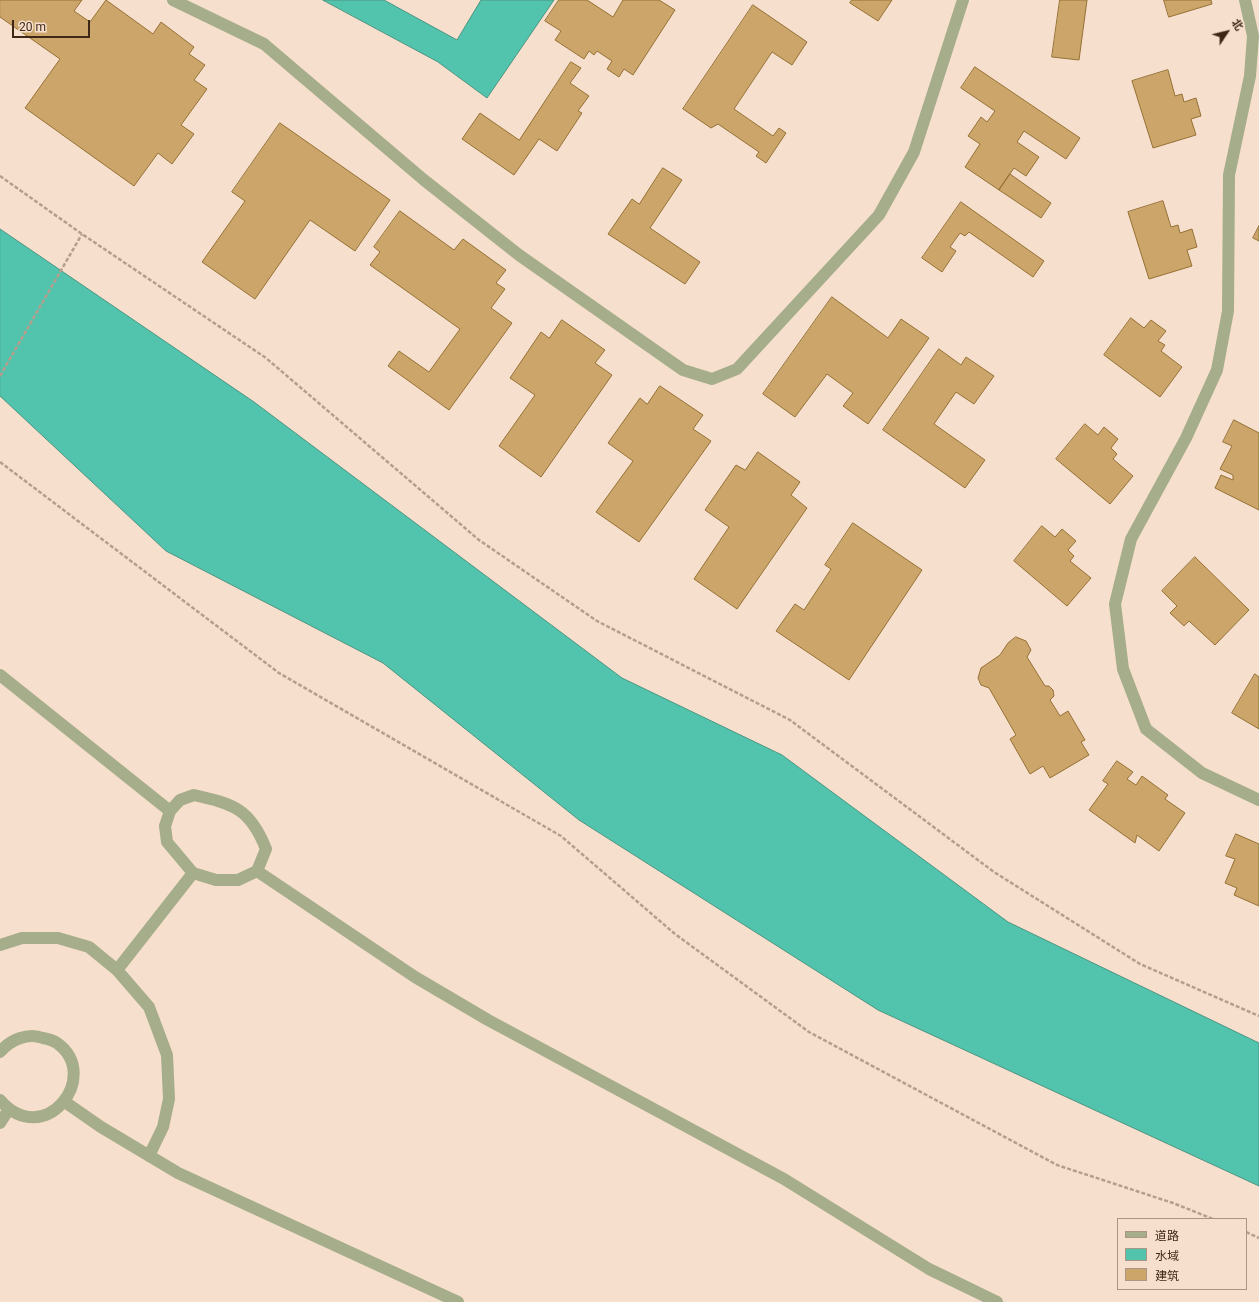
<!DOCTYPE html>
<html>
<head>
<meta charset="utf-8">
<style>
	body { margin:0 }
	#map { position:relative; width:1259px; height:1302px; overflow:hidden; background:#f7dfcd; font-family:Roboto,"Noto Sans SC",sans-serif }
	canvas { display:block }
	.legend { position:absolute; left:1117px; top:1218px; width:130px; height:72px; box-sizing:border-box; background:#f7dfcd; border:1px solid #ad9583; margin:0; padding:5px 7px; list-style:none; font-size:12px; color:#3e2715 }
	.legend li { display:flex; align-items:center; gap:8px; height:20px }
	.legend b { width:20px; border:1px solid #ad9583 }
	.north { position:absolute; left:1207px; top:12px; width:40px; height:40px; -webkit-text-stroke:3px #f7dfcd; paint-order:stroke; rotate:55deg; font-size:11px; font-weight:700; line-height:16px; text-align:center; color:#3e2715 }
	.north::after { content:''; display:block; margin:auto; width:14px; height:18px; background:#3e2715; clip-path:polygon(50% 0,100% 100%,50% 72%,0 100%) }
	.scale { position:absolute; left:12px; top:20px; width:78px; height:18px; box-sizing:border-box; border:2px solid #3e2715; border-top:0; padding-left:5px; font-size:12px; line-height:14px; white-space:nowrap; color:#3e2715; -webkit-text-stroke:3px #f7dfcd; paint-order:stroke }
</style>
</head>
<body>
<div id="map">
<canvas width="1259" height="1302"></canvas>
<ul class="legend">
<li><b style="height:5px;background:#a5ad8a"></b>道路</li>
<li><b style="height:11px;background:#52c4ae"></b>水域</li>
<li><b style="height:11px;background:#cba569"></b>建筑</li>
</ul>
<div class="north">北</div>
<div class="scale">20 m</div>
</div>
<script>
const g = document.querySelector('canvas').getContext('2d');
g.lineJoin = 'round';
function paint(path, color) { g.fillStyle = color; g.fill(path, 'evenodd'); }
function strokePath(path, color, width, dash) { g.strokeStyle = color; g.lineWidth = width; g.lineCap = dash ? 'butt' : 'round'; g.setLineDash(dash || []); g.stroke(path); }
const water = new Path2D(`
	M323 0H384L457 40 481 0H554L487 98 438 62Z
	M0 229 254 402 622 678 782 755 1008 922 1259 1043V1186L878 1010 579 820 383 663 166 551 0 396Z`);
paint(water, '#52c4ae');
strokePath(water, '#4c9580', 1);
const building = new Path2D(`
	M0 0H82L74 11 90 22 106 0 153 34 161 22 194 47 189 54 205 65 194 80 207 89 181 125 194 134 172 164 158 153 134 186 25 108 60 59 0 17Z
	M559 0H587L613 17 623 0H659L675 10 633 75 624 69 619 77 607 69 612 61 597 51 594 55 589 51 584 59 555 40 561 31 545 21Z
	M852 0H892L878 21 850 3Z
	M1060 0H1087L1079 60 1052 57Z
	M1164 0H1211L1212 4 1169 17Z
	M753 5 807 42 792 65 772 52 734 109 773 136 779 128 786 133 766 163 756 156 759 152 718 124 711 128 683 109Z
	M571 62 581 68 570 83 589 96 578 111 582 113 557 151 539 139 514 175 462 139 480 113 519 140Z
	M975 67 1080 138 1066 159 1024 131 1017 142 1039 157 1026 176 1014 168 999 190 965 167 980 144 968 136 981 117 987 122 995 111 961 88Z
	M1168 70 1175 96 1182 94 1184 102 1196 98 1201 116 1191 119 1196 135 1153 148 1132 81Z
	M280 123 390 200 355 251 310 220 255 299 202 262 245 201 232 192Z
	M663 168 682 180 650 228 700 262 685 284 608 234 632 199 639 204Z
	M1010 174 1051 203 1041 218 999 190Z
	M1163 201 1171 227 1178 225 1180 233 1192 229 1197 247 1187 250 1192 266 1149 279 1128 212Z
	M961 202 1044 261 1033 277 969 232 965 236 960 233 950 247 956 251 942 272 922 258Z
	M400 211 454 250 463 239 506 270 496 283 505 289 491 308 512 323 449 410 388 366 399 351 429 372 460 329 370 265 380 252 374 247Z
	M1259 226V241L1253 238Z
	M832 297 888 338 901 319 929 338 868 424 843 406 853 393 827 374 795 417 763 394Z
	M1131 318 1144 328 1151 320 1166 331 1158 341 1165 345 1161 351 1182 367 1160 397 1104 355Z
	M562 320 605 350 595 363 612 375 541 477 499 446 535 395 510 378 541 332 549 338Z
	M939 349 961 365 966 357 994 376 974 404 956 392 934 424 985 460 965 488 883 430Z
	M660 386 703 415 693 429 711 441 639 542 596 512 633 461 608 443 640 398 647 404Z
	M1234 420 1259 433V510L1215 488 1221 475 1233 480V475L1220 469 1232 446 1223 442Z
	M1085 424 1098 435 1104 427 1118 439 1111 448 1117 454 1113 459 1133 476 1110 504 1056 459Z
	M758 452 800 482 791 495 807 508 737 609 694 579 729 527 705 510 736 465 745 470Z
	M853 523 922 570 849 680 776 631 795 604 804 610 831 569 825 565Z
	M1042 526 1055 537 1062 529 1076 541 1068 550 1074 556 1070 561 1091 578 1067 606 1014 561Z
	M1195 557 1249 610 1215 645 1189 621 1184 626 1170 613 1177 606 1162 591Z
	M1016 637 1026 641 1031 650 1027 657 1045 686H1049L1053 690 1054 696 1050 700 1060 716 1068 711 1085 740 1081 742 1089 755 1050 778 1043 766 1030 774 1010 739 1016 735 989 688 981 685 978 678 981 668 1000 655 1008 643Z
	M1255 674 1259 677V729L1232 713Z
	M1117 761 1133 772 1127 779 1136 785 1142 776 1168 795 1165 799 1185 813 1159 851 1137 835 1135 843 1089 810 1108 784 1103 781Z
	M1236 834 1259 844V906L1234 895 1237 888 1225 883 1235 859 1226 856Z`);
paint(building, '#cba569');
strokePath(building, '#957135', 1);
strokePath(new Path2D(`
	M0 176 82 234 266 358 479 540 597 621 790 720 994 872 1140 964 1259 1016
	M0 376 82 234
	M0 462 279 673 561 836 675 934 809 1032 1057 1165 1173 1203 1213 1219
	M1246 1232 1259 1238`), '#b69e8c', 2.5, [4, 2]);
strokePath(new Path2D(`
	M173 0 264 44 424 180 519 255 683 370 712 379 737 369 879 215 914 152 963 0
	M1245 0 1253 36 1250 76 1229 175 1228 311 1217 370 1186 438 1131 539 1115 604 1123 669 1146 729 1202 773 1259 800
	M0 675 170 811
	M194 795C233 804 250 808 266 849L257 871 238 880H216L193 873 167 842 165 826 170 811 180 800Z
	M257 871 415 977 488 1020 784 1179 929 1269 997 1302
	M0 945 22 938H58L89 947 117 970 149 1007 167 1055 169 1099 163 1127 149 1156
	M117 970 193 873
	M0 1052C10 1040 28 1032 43 1038 48 1039 54 1041 57 1043 103 1076 44 1151 0 1100
	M65 1102 101 1127 178 1173 458 1302
	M0 1123 9 1109`), '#a5ad8a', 12);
</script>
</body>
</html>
